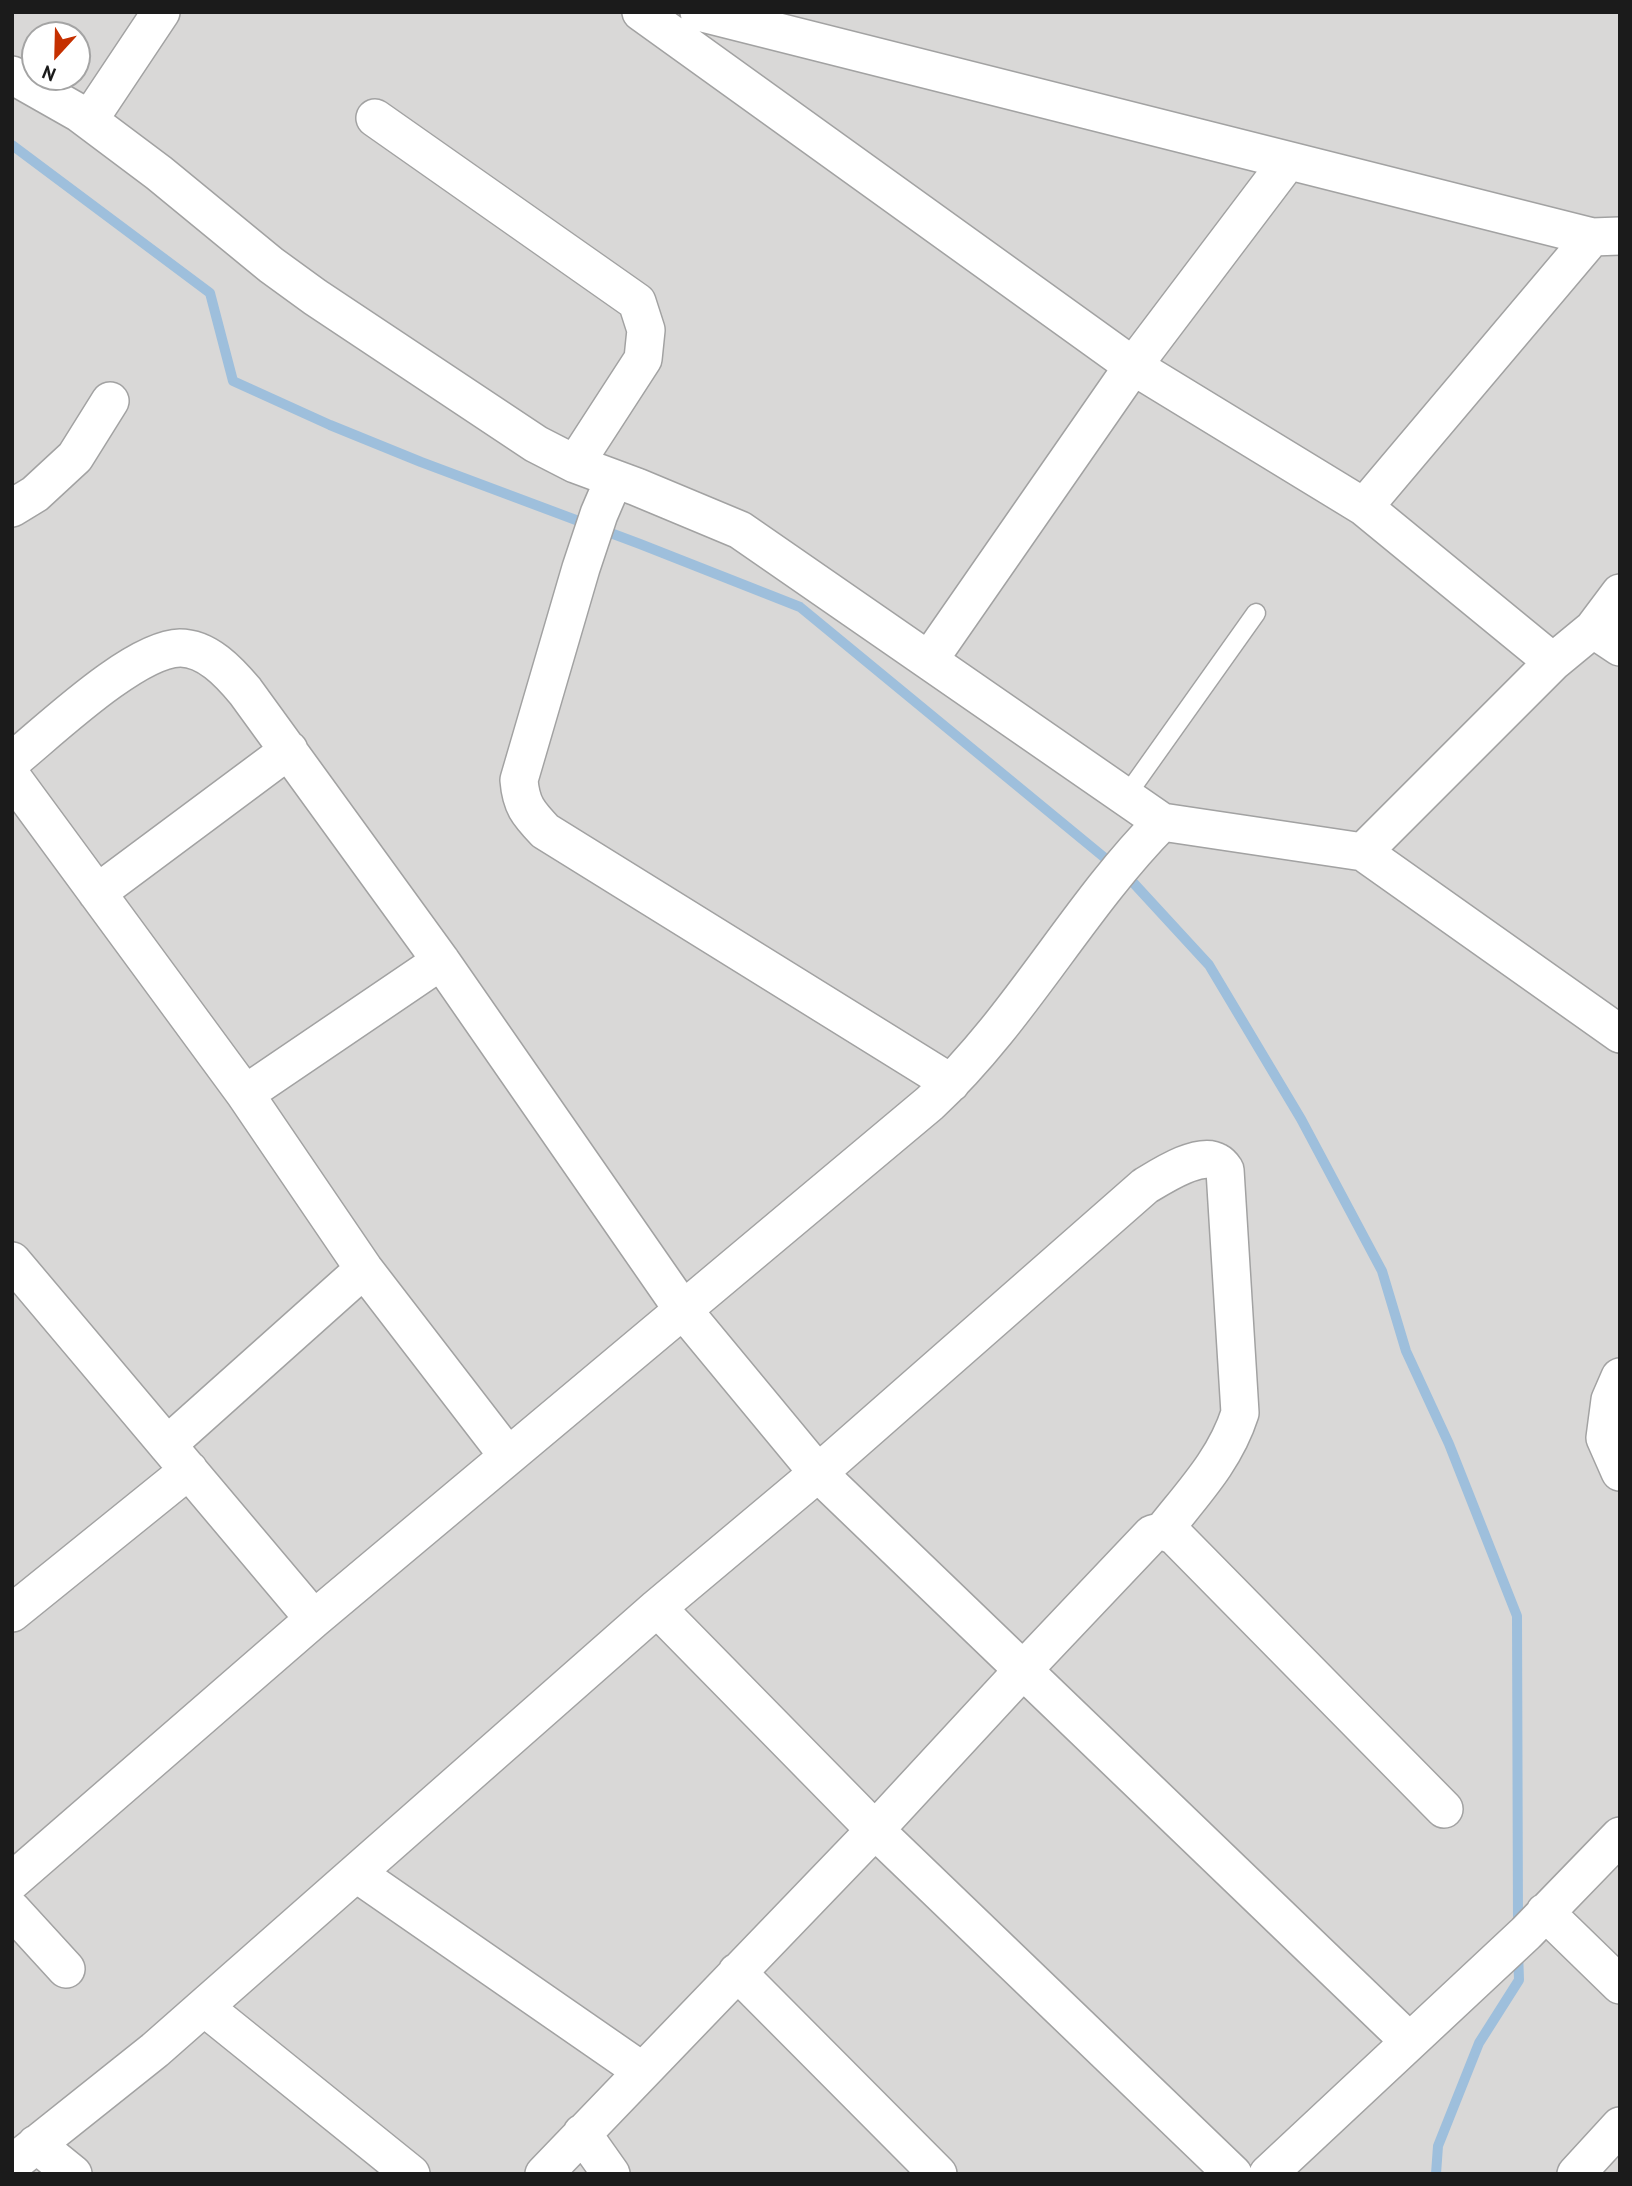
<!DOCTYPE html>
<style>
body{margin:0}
#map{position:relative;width:1632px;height:2186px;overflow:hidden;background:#edecdf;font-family:"PT Sans",sans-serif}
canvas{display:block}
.frame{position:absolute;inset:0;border:14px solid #1b1b1b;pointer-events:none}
.north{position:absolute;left:21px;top:21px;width:70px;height:70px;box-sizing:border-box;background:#fff;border:2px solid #a4a4a4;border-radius:50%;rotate:202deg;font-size:19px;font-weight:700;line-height:28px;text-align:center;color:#1b1b1b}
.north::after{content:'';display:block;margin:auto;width:24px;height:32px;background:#c53000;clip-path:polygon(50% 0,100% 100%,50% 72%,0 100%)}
</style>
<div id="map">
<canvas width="1632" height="2186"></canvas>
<div class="frame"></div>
<div class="north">N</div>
</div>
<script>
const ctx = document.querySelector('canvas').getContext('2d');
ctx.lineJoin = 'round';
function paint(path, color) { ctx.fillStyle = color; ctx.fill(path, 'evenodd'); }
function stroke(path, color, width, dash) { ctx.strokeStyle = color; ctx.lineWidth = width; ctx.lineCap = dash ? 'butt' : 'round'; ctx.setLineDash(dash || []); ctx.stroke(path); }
paint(new Path2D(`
 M 12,12 L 1620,12 L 1620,2174 L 12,2174 ZM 35,35 L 77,35 L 77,77 L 35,77 Z`), '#d9d8d7');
stroke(new Path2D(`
 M 12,145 L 210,293 L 233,381 L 330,425 L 421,462 L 640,544 L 800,607 L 1128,877 L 1209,965 L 1301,1119 L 1382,1271 L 1406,1351 L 1449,1444 L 1517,1616 L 1518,1928
 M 1436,2174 L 1438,2146 L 1479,2043 L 1519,1980 L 1518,1951`), '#9ebfdc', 10);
const service = new Path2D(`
 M 1126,796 L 1256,613`);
const minor = new Path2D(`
 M 641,12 L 1133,366 L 1364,507 L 1553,662
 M 699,12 L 1592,237 L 1620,236
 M 12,75 L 79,113 L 159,173 L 271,265 L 315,297 L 536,444 L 575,464 L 637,487 L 740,530 L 1162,822
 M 375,118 L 637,302 L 646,330 L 643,359 L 575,464
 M 89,120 L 161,12
 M 614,479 L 599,514 L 581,568 L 519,780 C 521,805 528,813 545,831 L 951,1083
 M 1364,507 L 1592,237
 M 12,508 L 35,494 L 75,457 L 110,401
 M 1620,593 L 1593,629 L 1620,647
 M 929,660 L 1133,366 L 1288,161
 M 12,761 C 49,731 134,649 180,648 C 207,648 229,672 245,691 L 441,961 L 683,1310 L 818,1473 L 1023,1670 L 875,1830 L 544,2174
 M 12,777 L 245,1094 L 364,1269 L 508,1456
 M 1363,852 L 1553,662 L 1593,629
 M 97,893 L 289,750
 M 245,1094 L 441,961
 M 12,1261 L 314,1619
 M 1620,1377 L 1610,1400 L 1605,1438 L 1620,1472
 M 167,1445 L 364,1269
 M 657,1608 L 875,1830 L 1233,2174
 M 12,1613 L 189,1470
 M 356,1873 L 642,2071
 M 12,1881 L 314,1619 L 930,1103 C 1020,1019 1077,908 1162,822 L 1363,852 L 1620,1034
 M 12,1910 L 66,1969
 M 1545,1912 L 1620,1985
 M 737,1972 L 938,2174
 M 204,2007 L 411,2174
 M 1409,2041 L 1023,1670 L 1152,1534 L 1163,1531 L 1175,1536 L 1444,1809
 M 582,2133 L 611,2174
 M 36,2144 L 73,2174
 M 12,2164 L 155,2050 L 657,1608 L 818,1473 L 1145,1186 C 1160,1177 1200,1151 1217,1162 C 1221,1164 1223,1167 1225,1170 L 1240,1413 C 1225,1460 1193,1493 1163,1531
 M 1268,2174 L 1526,1933 L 1620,1836
 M 1576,2174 L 1620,2126`);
stroke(service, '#a2a2a2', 21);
stroke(minor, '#a2a2a2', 40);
stroke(service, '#fff', 18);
stroke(minor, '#fff', 37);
</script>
